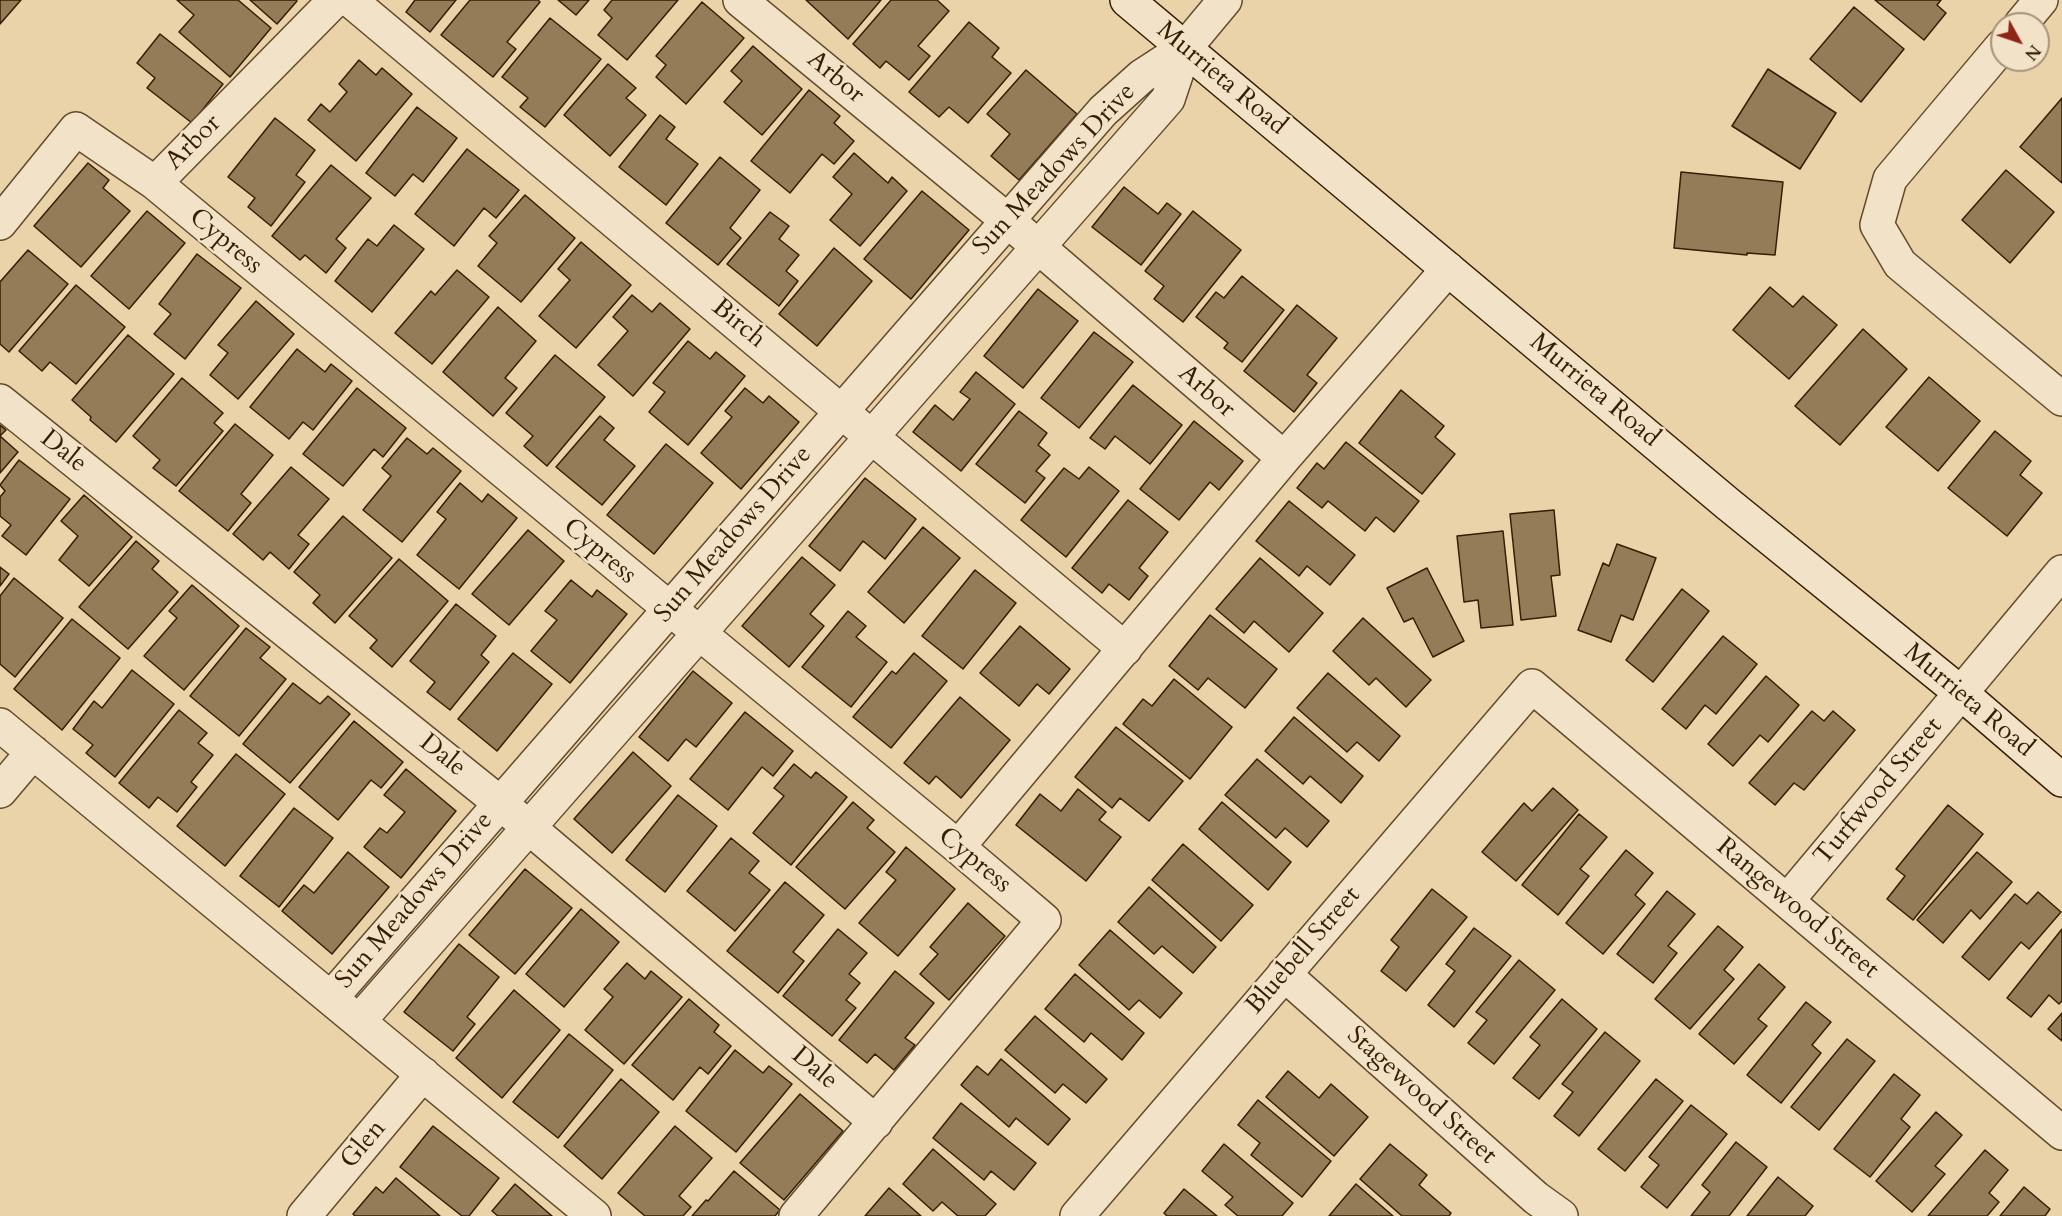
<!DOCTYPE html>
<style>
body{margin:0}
#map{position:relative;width:2062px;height:1216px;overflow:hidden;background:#ebd3a9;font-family:Cardo,serif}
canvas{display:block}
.north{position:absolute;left:1990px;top:12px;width:60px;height:60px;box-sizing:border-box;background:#f2e2c7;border:2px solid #a69478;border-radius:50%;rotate:130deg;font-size:16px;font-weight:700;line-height:24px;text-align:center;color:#351e02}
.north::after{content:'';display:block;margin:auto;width:21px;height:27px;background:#8f2418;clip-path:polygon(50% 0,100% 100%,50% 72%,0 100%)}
</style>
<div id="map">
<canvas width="2062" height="1216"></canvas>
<div class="north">N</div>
</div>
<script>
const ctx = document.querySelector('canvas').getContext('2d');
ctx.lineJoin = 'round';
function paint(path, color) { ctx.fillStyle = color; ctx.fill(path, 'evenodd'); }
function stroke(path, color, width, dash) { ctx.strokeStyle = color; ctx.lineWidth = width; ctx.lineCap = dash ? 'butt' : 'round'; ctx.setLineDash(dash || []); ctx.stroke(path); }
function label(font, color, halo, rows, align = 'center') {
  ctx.font = font + ' Cardo,serif'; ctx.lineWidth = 5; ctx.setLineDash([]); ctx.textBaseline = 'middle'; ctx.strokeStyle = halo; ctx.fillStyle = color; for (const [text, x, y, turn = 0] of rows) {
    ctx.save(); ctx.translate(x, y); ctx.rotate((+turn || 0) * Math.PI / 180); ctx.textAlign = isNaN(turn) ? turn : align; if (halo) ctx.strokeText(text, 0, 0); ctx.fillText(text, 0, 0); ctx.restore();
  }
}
const building = new Path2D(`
 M 0,0 L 21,0 L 0,24 Z
 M 177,0 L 238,0 L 271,28 L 230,77 L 179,32 L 194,15 Z
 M 250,0 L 296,0 L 297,1 L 277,24 Z
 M 415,0 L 456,0 L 430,32 L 406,12 Z
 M 470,0 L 538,0 L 540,2 L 507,42 L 516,49 L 493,77 L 441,35 Z
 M 558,0 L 589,0 L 576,15 Z
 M 612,0 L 678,0 L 627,60 L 598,35 L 612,18 L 604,10 Z
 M 806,0 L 881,0 L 848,39 Z
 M 891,0 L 937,0 L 949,11 L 918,46 L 930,56 L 909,80 L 886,61 L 880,68 L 853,44 Z
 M 1875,0 L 1941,0 L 1937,5 L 1946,13 L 1924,40 Z
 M 702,2 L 744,38 L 686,104 L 656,77 L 666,65 L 656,56 Z
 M 1854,7 L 1904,49 L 1861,102 L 1810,59 Z
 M 550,18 L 601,59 L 545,127 L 520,107 L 528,98 L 502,77 Z
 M 969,22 L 999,48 L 992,57 L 1011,73 L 968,123 L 949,107 L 939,117 L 909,92 Z
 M 160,34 L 223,84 L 192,123 L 147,88 L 155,78 L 137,63 Z
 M 753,46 L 802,89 L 762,135 L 724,102 L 742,81 L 731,71 Z
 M 359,60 L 376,75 L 382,68 L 412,94 L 356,161 L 308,120 L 321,104 L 330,112 L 347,92 L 339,84 Z
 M 608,64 L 636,88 L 626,98 L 646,115 L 610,156 L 564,115 Z
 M 1768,69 L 1836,113 L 1800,169 L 1732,126 Z
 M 1026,70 L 1077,114 L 1019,180 L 991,156 L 1010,134 L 987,114 Z
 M 809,90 L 840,116 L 834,123 L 854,141 L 834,164 L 822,154 L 790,193 L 751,161 Z
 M 2062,98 L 2062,183 L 2020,147 Z
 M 417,107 L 457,138 L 423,182 L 413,174 L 395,196 L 366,173 Z
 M 660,115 L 675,127 L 666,139 L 698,164 L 666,205 L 619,167 Z
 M 275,118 L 315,150 L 296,175 L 305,182 L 271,226 L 248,207 L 255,198 L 228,177 Z
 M 467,149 L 519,190 L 496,218 L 484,208 L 454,246 L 415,214 Z
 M 854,153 L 888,183 L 892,177 L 907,191 L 860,246 L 830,220 L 852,194 L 833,177 Z
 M 720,157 L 760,190 L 730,228 L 741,238 L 718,265 L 666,223 Z
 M 88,163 L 109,180 L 103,188 L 130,211 L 81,267 L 34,226 Z
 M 331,165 L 371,198 L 336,239 L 346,248 L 326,273 L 305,255 L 300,260 L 272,236 Z
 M 2006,170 L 2054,212 L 2010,263 L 1962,220 Z
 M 1681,172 L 1783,182 L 1775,255 L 1747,253 L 1747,255 L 1674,248 Z
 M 1124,187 L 1158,214 L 1167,203 L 1181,214 L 1141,265 L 1092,227 Z
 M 922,191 L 969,230 L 911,299 L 864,259 Z
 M 525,195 L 575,238 L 521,302 L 478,266 L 497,243 L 489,236 Z
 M 147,211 L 185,243 L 129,309 L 91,276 Z
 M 1193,211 L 1241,250 L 1183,322 L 1154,299 L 1164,286 L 1145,271 Z
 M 770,212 L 789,226 L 779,239 L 799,255 L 786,271 L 798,281 L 779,306 L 727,264 Z
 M 394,225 L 424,249 L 372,312 L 335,281 L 368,239 L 377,246 Z
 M 581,242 L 631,285 L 576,348 L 539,316 L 570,280 L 558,269 Z
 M 834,248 L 872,281 L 817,346 L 779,314 Z
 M 28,250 L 68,284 L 9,352 L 0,344 L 0,282 Z
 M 197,254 L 241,288 L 185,359 L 154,334 L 171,314 L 159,304 Z
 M 457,270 L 489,297 L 432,364 L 395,333 L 431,291 L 435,295 Z
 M 1242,276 L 1284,310 L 1242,362 L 1224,348 L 1228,343 L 1196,317 L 1216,292 L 1224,298 Z
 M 76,285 L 125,327 L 76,384 L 50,362 L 42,371 L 19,351 Z
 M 1770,287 L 1793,307 L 1803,296 L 1837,325 L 1789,379 L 1733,330 Z
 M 1038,289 L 1078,321 L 1023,388 L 984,356 Z
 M 632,295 L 652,312 L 660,303 L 690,329 L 633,396 L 598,365 L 628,331 L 613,317 Z
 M 256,301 L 294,334 L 238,399 L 210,375 L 228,353 L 218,345 Z
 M 1297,305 L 1337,338 L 1307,375 L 1317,383 L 1294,412 L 1244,371 Z
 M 498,307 L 536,341 L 505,378 L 517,388 L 493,416 L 443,372 Z
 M 1863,329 L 1907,369 L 1840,445 L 1795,406 Z
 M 1094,332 L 1133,362 L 1079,428 L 1041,398 Z
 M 128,335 L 174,374 L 116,442 L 90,420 L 91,417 L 72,400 Z
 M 688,341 L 710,359 L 716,352 L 745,376 L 688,445 L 649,412 L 665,392 L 653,383 Z
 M 297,349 L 325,372 L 331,364 L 352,381 L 313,430 L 303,422 L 289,439 L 250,407 Z
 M 555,355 L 605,397 L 547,466 L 524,446 L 533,436 L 506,413 Z
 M 976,372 L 1015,404 L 961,471 L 913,432 L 935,405 L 953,420 L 970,399 L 960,392 Z
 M 1929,377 L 1980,421 L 1938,471 L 1886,427 Z
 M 182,378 L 223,413 L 214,423 L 223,431 L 176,486 L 153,468 L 160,460 L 133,436 Z
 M 1133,385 L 1182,425 L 1150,464 L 1115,436 L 1105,449 L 1090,438 Z
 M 357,388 L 406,428 L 383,457 L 374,449 L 343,486 L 303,454 Z
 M 745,388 L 763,403 L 769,396 L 799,422 L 741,489 L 701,453 L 732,417 L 725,411 Z
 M 1401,390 L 1444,426 L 1435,437 L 1455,454 L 1422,494 L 1359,443 Z
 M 1019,411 L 1047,433 L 1038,445 L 1050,455 L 1036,471 L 1045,478 L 1025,503 L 976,464 Z
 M 600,416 L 614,428 L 604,440 L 635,466 L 602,505 L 556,467 Z
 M 1194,421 L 1243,461 L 1219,490 L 1210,482 L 1179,520 L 1140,489 Z
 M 235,424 L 273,455 L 241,494 L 251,503 L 228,531 L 179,491 Z
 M 0,425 L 6,430 L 0,436 L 18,452 L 0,473 Z
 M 1995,431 L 2031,461 L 2020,475 L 2042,493 L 2007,536 L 1948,488 Z
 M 407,438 L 427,454 L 433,448 L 461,471 L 402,542 L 363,510 L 391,476 L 382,468 Z
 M 1346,442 L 1419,501 L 1394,532 L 1376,517 L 1365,531 L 1328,501 L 1322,508 L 1297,488 L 1317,463 L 1324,469 Z
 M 666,444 L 713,483 L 654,554 L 607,515 Z
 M 19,460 L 70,499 L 26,555 L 2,536 L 11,525 L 0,516 L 0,497 L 5,491 L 0,485 Z
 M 291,467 L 329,499 L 298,535 L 309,544 L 289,569 L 270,552 L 263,560 L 233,534 Z
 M 1089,467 L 1119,491 L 1066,557 L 1021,520 L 1064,468 L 1079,479 Z
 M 865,478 L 916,519 L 885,559 L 863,541 L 840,571 L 809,546 Z
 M 460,483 L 482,502 L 488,494 L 517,518 L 459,589 L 417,555 L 446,519 L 437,512 Z
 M 84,495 L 132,537 L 89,586 L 59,560 L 78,536 L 61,521 Z
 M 1128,500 L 1168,532 L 1139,568 L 1148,576 L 1129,600 L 1109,584 L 1102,593 L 1072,568 Z
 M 1289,501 L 1355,555 L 1330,585 L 1307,566 L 1299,576 L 1256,541 Z
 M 1554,510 L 1560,575 L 1551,576 L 1556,616 L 1521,620 L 1510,514 Z
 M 343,516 L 392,558 L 335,623 L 313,603 L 320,595 L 294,572 Z
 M 923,527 L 960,558 L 904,623 L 868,592 Z
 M 528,530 L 564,561 L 509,625 L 472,594 Z
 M 1503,531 L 1513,625 L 1481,628 L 1478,600 L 1464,602 L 1457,536 Z
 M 136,541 L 159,561 L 152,569 L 178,592 L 128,649 L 79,607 Z
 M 1617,544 L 1656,558 L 1633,620 L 1621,615 L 1611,642 L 1578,630 L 1603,563 L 1609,566 Z
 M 802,557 L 835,585 L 810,614 L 824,626 L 789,667 L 742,626 Z
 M 1260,558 L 1323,613 L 1289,652 L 1254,621 L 1244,633 L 1216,609 Z
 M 399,559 L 448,601 L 392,667 L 370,648 L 377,640 L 349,616 Z
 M 0,567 L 9,574 L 0,586 Z
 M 1427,568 L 1464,641 L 1433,657 L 1413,618 L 1404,622 L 1387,588 Z
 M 975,570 L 1016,603 L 963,669 L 922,636 Z
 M 14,578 L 63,618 L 15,677 L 0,664 L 0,596 Z
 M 571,580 L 592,597 L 597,590 L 627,614 L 570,683 L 531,651 L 557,620 L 545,611 Z
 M 192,585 L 239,626 L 184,690 L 144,656 L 177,618 L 169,611 Z
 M 1682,589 L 1709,611 L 1653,682 L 1626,660 Z
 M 456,604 L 496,636 L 481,655 L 489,662 L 450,710 L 427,692 L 435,682 L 410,661 Z
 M 848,611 L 866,626 L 856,637 L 887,662 L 851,707 L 802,667 Z
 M 1210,615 L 1277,669 L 1245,708 L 1208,678 L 1198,690 L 1169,666 Z
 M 1363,618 L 1431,680 L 1406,707 L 1376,678 L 1369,685 L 1333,651 Z
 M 72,619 L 120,658 L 62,730 L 14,689 Z
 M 1020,626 L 1070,669 L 1049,694 L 1037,684 L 1019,706 L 980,673 Z
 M 246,628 L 270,647 L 260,658 L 286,679 L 239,736 L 190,696 Z
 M 1723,636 L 1757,664 L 1716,714 L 1705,705 L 1686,729 L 1662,709 Z
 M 513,653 L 552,684 L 497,751 L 458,719 Z
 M 914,653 L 947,681 L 891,748 L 853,717 L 892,671 L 896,674 Z
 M 132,670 L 174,704 L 115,777 L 86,753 L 93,745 L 73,729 L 94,701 L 102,708 Z
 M 693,671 L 732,703 L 696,747 L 686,739 L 668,761 L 639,737 Z
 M 1328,673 L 1400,736 L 1379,761 L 1357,742 L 1347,752 L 1297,708 Z
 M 1766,676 L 1799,705 L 1768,742 L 1760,735 L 1733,766 L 1708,744 Z
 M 1174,679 L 1232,727 L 1190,779 L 1123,724 L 1143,699 L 1152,706 Z
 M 293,683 L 320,704 L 328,696 L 350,714 L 290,783 L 243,744 Z
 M 960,697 L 1010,740 L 961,798 L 936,776 L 929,784 L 904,763 Z
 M 179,710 L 207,733 L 198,743 L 213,755 L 191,782 L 197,787 L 177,812 L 158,797 L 149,808 L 119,783 Z
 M 1812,711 L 1824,721 L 1833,711 L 1855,730 L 1804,790 L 1794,783 L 1775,805 L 1749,783 Z
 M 745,712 L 793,751 L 773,776 L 762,767 L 728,810 L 690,779 Z
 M 1294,717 L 1363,776 L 1341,803 L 1310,776 L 1303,784 L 1265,751 Z
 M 354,721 L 403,762 L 381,788 L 371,780 L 338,820 L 299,787 Z
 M 1116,727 L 1183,781 L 1149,821 L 1120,798 L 1112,808 L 1075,777 Z
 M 633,752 L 671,786 L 612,853 L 574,819 Z
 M 236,754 L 285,794 L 225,866 L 177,826 Z
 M 1257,759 L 1329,821 L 1307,847 L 1285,828 L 1276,838 L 1225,795 Z
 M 794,764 L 811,778 L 816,772 L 847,797 L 791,865 L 753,833 L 784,796 L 774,788 Z
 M 406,769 L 456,811 L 401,878 L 364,847 L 380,828 L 387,833 L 405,812 L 384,795 Z
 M 1553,788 L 1578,810 L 1516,881 L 1482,852 L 1524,803 L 1532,811 Z
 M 1078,789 L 1106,812 L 1099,820 L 1121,837 L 1086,881 L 1016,825 L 1040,794 L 1061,811 Z
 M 678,795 L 717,826 L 665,892 L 626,860 Z
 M 853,802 L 874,820 L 867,828 L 895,852 L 845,909 L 796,867 Z
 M 1222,802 L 1291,862 L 1268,890 L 1199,829 Z
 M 1948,805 L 1983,834 L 1913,920 L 1887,899 L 1905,876 L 1896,869 Z
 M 294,808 L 333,838 L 279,907 L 240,876 Z
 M 1579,814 L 1607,837 L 1580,869 L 1589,876 L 1558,915 L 1522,885 Z
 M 731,838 L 759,861 L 749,873 L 770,890 L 735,931 L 687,891 Z
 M 1183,844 L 1253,905 L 1221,941 L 1152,880 Z
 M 906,847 L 955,889 L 898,956 L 859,923 L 896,880 L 886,872 Z
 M 1626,850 L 1653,873 L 1635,895 L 1645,904 L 1603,954 L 1566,923 Z
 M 348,852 L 389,887 L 332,954 L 282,911 L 304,885 L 314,893 Z
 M 1977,852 L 2012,882 L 1980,919 L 1971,910 L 1943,943 L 1917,920 Z
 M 525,869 L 572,908 L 515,974 L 469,935 Z
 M 785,882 L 824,915 L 793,952 L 804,961 L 778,993 L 727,951 Z
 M 1149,887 L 1216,947 L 1193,973 L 1162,946 L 1154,954 L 1118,922 Z
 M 1432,889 L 1467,917 L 1406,991 L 1381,971 L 1399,947 L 1391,940 Z
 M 1667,891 L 1695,914 L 1668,946 L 1677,953 L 1653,983 L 1617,954 Z
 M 2038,892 L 2061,912 L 2029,949 L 2021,942 L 1989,980 L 1962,957 L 2015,894 L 2027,904 Z
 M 968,903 L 1005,936 L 949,1000 L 920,974 L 938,954 L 930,947 Z
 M 581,909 L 619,942 L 564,1007 L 526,974 Z
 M 1718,926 L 1743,947 L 1724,970 L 1734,979 L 1690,1029 L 1655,999 Z
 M 1474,928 L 1511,956 L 1454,1027 L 1428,1005 L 1455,971 L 1446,964 Z
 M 838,929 L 867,953 L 849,974 L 860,983 L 846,1000 L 856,1008 L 832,1036 L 783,996 Z
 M 2062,929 L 2062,1001 L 2059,1004 L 2049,995 L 2031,1017 L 2007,998 Z
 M 1110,930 L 1182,993 L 1160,1018 L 1139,1000 L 1129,1010 L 1079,965 Z
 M 459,944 L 499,977 L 467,1017 L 475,1024 L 453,1051 L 404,1012 Z
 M 1519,960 L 1555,990 L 1494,1064 L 1468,1043 L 1487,1020 L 1476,1012 Z
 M 627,963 L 645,979 L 651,971 L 682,997 L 624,1064 L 585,1030 L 613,997 L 604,989 Z
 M 1759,964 L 1785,987 L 1758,1019 L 1767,1026 L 1734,1064 L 1699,1034 Z
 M 895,971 L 934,1003 L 905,1038 L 915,1045 L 894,1070 L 875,1054 L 867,1063 L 839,1040 Z
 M 1075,974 L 1144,1033 L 1122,1060 L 1091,1033 L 1084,1042 L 1045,1009 Z
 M 514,990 L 560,1030 L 502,1098 L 456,1058 Z
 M 689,999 L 719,1025 L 714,1032 L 731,1046 L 708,1074 L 700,1067 L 673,1100 L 632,1065 Z
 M 1562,999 L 1597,1029 L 1539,1099 L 1513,1078 L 1540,1045 L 1530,1037 Z
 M 1806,1002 L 1831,1022 L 1812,1045 L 1821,1053 L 1781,1103 L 1747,1075 Z
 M 2062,1013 L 2062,1041 L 2048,1029 Z
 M 1035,1016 L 1107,1079 L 1086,1103 L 1063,1084 L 1055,1093 L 1005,1050 Z
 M 1605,1032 L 1640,1061 L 1579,1136 L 1554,1116 L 1573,1092 L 1562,1084 Z
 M 569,1034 L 613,1070 L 558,1138 L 513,1102 Z
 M 1847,1039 L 1875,1061 L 1819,1130 L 1791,1107 Z
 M 735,1050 L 763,1073 L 769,1066 L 792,1084 L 736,1152 L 686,1111 Z
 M 1001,1059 L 1070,1119 L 1048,1145 L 1016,1118 L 1009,1127 L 961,1085 L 977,1066 L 988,1075 Z
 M 1288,1071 L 1319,1098 L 1331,1084 L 1368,1117 L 1334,1156 L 1266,1097 Z
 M 1894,1074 L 1920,1095 L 1901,1119 L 1910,1127 L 1870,1177 L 1834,1149 Z
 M 621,1079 L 659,1112 L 602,1179 L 564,1146 Z
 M 1656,1079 L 1683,1101 L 1625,1171 L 1598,1149 Z
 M 800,1094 L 843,1131 L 784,1200 L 740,1163 Z
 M 1258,1100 L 1331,1161 L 1302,1197 L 1251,1155 L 1260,1143 L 1238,1125 Z
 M 961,1103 L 1036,1163 L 1014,1190 L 991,1171 L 984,1180 L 933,1138 Z
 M 1691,1105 L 1727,1134 L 1667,1208 L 1641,1187 L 1659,1165 L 1649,1157 Z
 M 1936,1112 L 1962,1135 L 1935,1166 L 1945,1174 L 1912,1212 L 1876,1181 Z
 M 433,1126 L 499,1178 L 469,1216 L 462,1216 L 400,1167 Z
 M 675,1126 L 712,1158 L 679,1196 L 691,1207 L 683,1216 L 645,1216 L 618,1193 Z
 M 1736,1142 L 1767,1167 L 1729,1216 L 1691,1216 L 1710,1192 L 1702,1185 Z
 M 1224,1144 L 1293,1203 L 1282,1216 L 1238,1216 L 1225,1205 L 1233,1197 L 1202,1171 Z
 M 1390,1144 L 1427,1175 L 1419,1185 L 1451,1213 L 1449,1216 L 1402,1216 L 1360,1179 Z
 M 933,1149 L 996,1204 L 985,1216 L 958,1216 L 942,1202 L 933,1211 L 903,1184 Z
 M 1985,1150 L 2008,1170 L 1989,1193 L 1999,1202 L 1987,1216 L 1928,1216 Z
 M 734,1171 L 780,1210 L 775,1216 L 692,1216 L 706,1200 L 708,1201 Z
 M 1778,1177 L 1813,1206 L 1805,1216 L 1747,1216 Z
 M 396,1178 L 440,1216 L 355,1216 L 353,1214 L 376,1187 L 383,1193 Z
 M 515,1184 L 552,1216 L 498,1216 L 492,1211 Z
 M 1356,1184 L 1393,1216 L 1329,1216 Z
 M 2024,1187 L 2050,1209 L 2045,1216 L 2000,1216 Z
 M 889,1188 L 921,1216 L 865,1216 Z
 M 1184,1189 L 1217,1216 L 1167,1216 L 1164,1213 Z`);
paint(building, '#947c59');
stroke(building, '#351e02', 1.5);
const minor = new Path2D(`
 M 350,0 L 1125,649
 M 740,0 L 1007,220 L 1284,458
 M 2021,24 L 2041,0
 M 2002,46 L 1890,179 L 1877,225 L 1900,264 L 2062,399
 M 155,183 L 958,847 L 1044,920 L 796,1216
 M 0,223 L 76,129 L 155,183 L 335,0
 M 0,401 L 500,803 L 876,1122
 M 0,725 L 594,1216
 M 0,791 L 33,752
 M 958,847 L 1284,458 L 1448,269
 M 1787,901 L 2062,572
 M 1284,974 L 1536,1198 L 1561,1216
 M 331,998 L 1103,111 L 1142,76 L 1185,48
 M 359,1021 L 1168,99 L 1185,48
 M 304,1216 L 423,1074
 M 1077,1216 L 1532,686 L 2062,1133`);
const tertiary = new Path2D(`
 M 1185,48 L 1225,0`);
const secondary = new Path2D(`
 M 1127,0 L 1728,504 L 1961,693 L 2062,780`);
stroke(minor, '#624b2c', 36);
stroke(tertiary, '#624b2c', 36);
stroke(secondary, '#351e02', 36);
stroke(minor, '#f2e2c7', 33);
stroke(tertiary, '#f2e2c7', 33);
stroke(secondary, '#f2e2c7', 33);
label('26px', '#351e02', '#f2e2c7', [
 ["Arbor",835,78,40],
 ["Murrieta Road",1221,79,40],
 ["Arbor",194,143,-45],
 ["Sun Meadows Drive",1055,170,-47],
 ["Cypress",225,242,40],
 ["Birch",738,324,40],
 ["Murrieta Road",1594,391,40],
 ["Arbor",1206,392,41],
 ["Dale",63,452,39],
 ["Sun Meadows Drive",734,535,-49],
 ["Cypress",599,552,40],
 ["Murrieta Road",1968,701,40],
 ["Dale",442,756,39],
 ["Turfwood Street",1879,792,-50],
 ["Cypress",974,861,40],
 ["Sun Meadows Drive",415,901,-49],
 ["Rangewood Street",1797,909,40],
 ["Bluebell Street",1304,951,-49],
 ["Dale",814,1069,40],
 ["Stagewood Street",1421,1096,42],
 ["Glen",364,1145,-50]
]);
</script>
